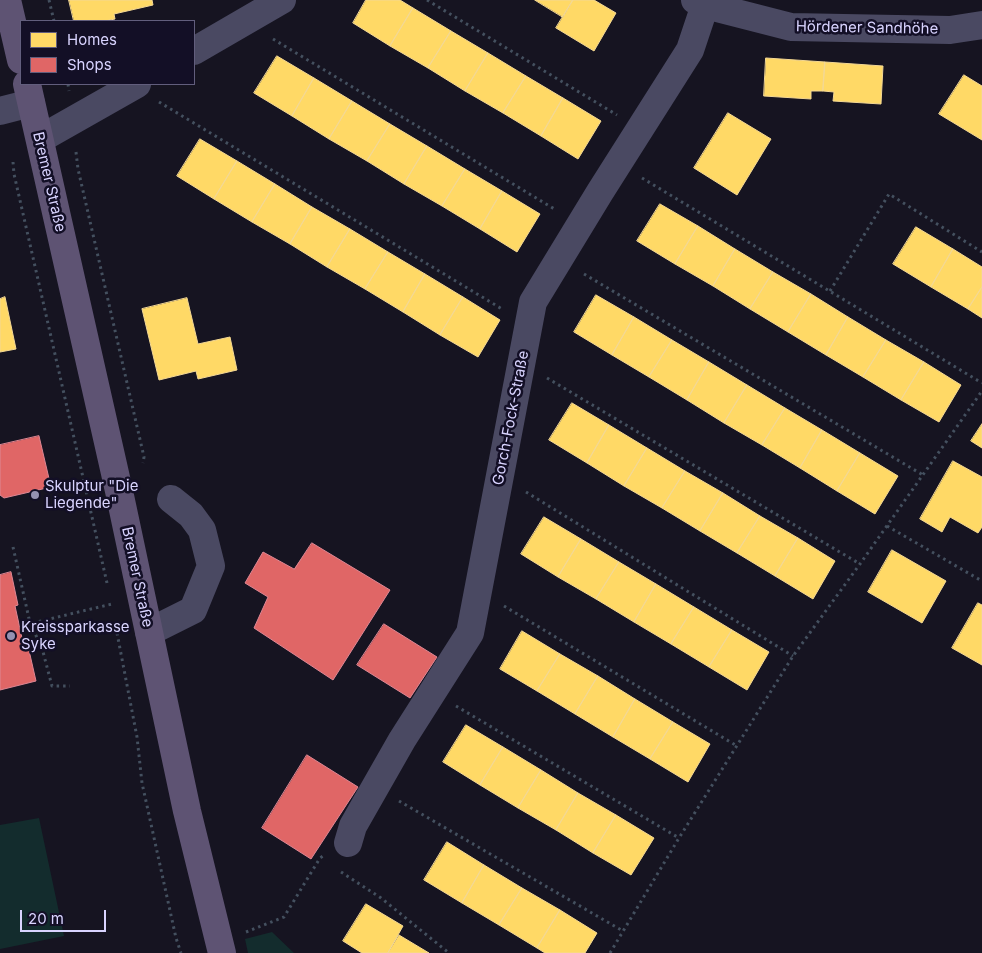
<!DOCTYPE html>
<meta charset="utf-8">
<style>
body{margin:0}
#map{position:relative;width:982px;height:953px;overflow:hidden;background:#161421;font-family:Inter,sans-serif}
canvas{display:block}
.legend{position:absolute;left:20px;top:20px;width:175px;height:65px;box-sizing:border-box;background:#130f26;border:1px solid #625e7d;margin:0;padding:6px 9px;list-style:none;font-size:15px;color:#d9d4ff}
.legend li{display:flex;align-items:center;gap:10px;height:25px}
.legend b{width:25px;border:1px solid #625e7d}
.scale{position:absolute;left:20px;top:910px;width:86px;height:22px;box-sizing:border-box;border:2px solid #d9d4ff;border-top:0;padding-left:6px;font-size:15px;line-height:18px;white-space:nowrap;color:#d9d4ff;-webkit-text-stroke:4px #130f26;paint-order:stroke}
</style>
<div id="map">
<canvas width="982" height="953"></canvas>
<ul class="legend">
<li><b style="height:14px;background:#ffd966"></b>Homes</li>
<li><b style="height:14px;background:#e06666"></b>Shops</li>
</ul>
<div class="scale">20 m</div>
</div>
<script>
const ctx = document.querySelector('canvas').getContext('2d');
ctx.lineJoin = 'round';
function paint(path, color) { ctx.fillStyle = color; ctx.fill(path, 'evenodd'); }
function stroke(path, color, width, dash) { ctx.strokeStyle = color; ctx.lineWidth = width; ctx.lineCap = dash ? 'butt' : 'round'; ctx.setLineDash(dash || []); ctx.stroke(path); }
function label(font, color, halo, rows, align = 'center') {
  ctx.font = font + ' Inter,sans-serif'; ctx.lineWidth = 5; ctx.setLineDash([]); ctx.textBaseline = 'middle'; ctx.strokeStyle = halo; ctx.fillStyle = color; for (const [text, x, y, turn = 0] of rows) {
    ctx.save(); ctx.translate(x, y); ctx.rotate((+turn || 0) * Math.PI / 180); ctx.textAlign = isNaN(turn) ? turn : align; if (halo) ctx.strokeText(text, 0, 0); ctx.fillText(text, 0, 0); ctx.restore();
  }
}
paint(new Path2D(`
 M 39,818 L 64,936 L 0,949 L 0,825 Z
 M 272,932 L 294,953 L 248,953 L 245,939 Z`), '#132c2d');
const homes = new Path2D(`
 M 69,0 L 152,0 L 153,5 L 114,14 L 115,19 L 105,21 L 74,21 Z
 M 366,0 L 400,0 L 413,8 L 390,46 L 353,23 Z
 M 535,0 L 573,0 L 563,17 Z
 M 573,0 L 594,0 L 616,13 L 594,51 L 556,28 Z
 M 413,8 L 451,31 L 428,68 L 390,46 Z
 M 451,31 L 488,53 L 465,91 L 428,68 Z
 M 488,53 L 526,76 L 503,113 L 465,91 Z
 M 277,56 L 314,78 L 292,116 L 254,93 Z
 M 766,58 L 825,62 L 823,91 L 811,91 L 811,99 L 764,96 Z
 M 825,62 L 883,66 L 881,104 L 833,101 L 834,92 L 823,91 Z
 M 964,75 L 982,86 L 982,140 L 939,114 Z
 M 526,76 L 563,98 L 541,136 L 503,113 Z
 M 314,78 L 352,101 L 329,139 L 292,116 Z
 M 563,98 L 601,121 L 578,159 L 541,136 Z
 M 352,101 L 390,124 L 367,161 L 329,139 Z
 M 728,113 L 771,139 L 737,195 L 694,168 Z
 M 390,124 L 427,146 L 404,184 L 367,161 Z
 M 200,139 L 237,161 L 214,199 L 177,176 Z
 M 427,146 L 465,169 L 442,206 L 404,184 Z
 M 237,161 L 275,184 L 252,222 L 214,199 Z
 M 465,169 L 502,191 L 480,229 L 442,206 Z
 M 275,184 L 312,207 L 290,244 L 252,222 Z
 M 502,191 L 540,214 L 517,252 L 480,229 Z
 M 660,204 L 698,226 L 675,264 L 637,241 Z
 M 312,207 L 350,229 L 327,267 L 290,244 Z
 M 698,226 L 735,249 L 713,286 L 675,264 Z
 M 916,227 L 953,249 L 931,287 L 893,264 Z
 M 350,229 L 388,252 L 365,289 L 327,267 Z
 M 735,249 L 773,272 L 750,309 L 713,286 Z
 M 953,249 L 982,267 L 982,287 L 968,309 L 931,287 Z
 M 388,252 L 425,274 L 403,312 L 365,289 Z
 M 773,272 L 811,294 L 788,332 L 750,309 Z
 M 425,274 L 463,297 L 440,335 L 403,312 Z
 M 982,287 L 982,318 L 968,309 Z
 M 811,294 L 848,317 L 826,355 L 788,332 Z
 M 596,295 L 634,317 L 612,355 L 574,332 Z
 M 5,297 L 16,349 L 0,352 L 0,299 Z
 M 463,297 L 500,320 L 478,357 L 440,335 Z
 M 187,298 L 198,344 L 230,337 L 237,370 L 198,379 L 196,371 L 159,380 L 142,309 Z
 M 634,317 L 672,340 L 649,377 L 612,355 Z
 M 848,317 L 886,340 L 863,377 L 826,355 Z
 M 672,340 L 709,362 L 687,400 L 649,377 Z
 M 886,340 L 924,362 L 901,400 L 863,377 Z
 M 709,362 L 747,385 L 724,423 L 687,400 Z
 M 924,362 L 961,385 L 939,422 L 901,400 Z
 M 747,385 L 785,408 L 762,445 L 724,423 Z
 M 572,403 L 609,425 L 587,463 L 549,440 Z
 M 785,408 L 822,430 L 800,468 L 762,445 Z
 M 982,424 L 982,448 L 971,441 Z
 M 609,425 L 647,448 L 624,486 L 587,463 Z
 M 822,430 L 860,453 L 837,491 L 800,468 Z
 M 647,448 L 685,471 L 662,508 L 624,486 Z
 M 860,453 L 898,476 L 875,514 L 837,491 Z
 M 953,461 L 982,477 L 982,527 L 978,533 L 950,517 L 942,532 L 920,519 Z
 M 685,471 L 723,493 L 700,531 L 662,508 Z
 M 723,493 L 760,516 L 737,553 L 700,531 Z
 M 760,516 L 798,538 L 775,576 L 737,553 Z
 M 544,517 L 581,539 L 558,577 L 521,554 Z
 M 798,538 L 835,561 L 813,599 L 775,576 Z
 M 581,539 L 619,562 L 596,599 L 558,577 Z
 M 892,550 L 946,581 L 922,623 L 868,592 Z
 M 619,562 L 656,584 L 634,622 L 596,599 Z
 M 656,584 L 694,607 L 671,644 L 634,622 Z
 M 978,603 L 982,605 L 982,665 L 952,648 Z
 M 694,607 L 732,630 L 709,667 L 671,644 Z
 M 732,630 L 769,652 L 747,690 L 709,667 Z
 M 522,631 L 560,654 L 537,691 L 500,669 Z
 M 560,654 L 598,676 L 575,714 L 537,691 Z
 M 598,676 L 635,699 L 613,737 L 575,714 Z
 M 635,699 L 673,722 L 650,759 L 613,737 Z
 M 673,722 L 710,744 L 688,782 L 650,759 Z
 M 466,725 L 503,747 L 480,785 L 443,762 Z
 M 503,747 L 541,770 L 518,808 L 480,785 Z
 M 541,770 L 578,793 L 556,830 L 518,808 Z
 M 578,793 L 616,815 L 593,853 L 556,830 Z
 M 616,815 L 654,838 L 631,875 L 593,853 Z
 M 447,842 L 484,865 L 462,903 L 424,880 Z
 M 484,865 L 522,888 L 499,925 L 462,903 Z
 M 522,888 L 560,910 L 537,948 L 499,925 Z
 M 366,904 L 403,926 L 388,953 L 362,953 L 343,941 Z
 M 560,910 L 597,933 L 585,953 L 545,953 L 537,948 Z
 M 399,935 L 429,953 L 388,953 Z`);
paint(homes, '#ffd966');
stroke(homes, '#f4d894', 1);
const shops = new Path2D(`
 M 39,436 L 51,487 L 4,498 L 0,495 L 0,445 Z
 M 312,543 L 390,590 L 333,680 L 254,628 L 268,597 L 245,583 L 263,552 L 294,569 Z
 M 11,572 L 18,605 L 15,606 L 24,647 L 28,646 L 36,681 L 0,690 L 0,575 Z
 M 384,624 L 437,657 L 410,698 L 357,665 Z
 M 307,755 L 358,787 L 311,859 L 262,828 Z`);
paint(shops, '#e06666');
stroke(shops, '#de8794', 1);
stroke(new Path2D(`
 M 49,0 L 54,21
 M 427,0 L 617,115
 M 273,39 L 556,210
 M 68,84 L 69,91
 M 159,102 L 502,309
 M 76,152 L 78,169 L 144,457 L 143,463
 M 13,162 L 14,174 L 107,583
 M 642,178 L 982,383
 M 584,274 L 923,475
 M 830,291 L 889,194 L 982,252
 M 547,378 L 860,564
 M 526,492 L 793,656
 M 887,526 L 982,581
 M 13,547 L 30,623 L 42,648 L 52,686 L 70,686
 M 504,606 L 737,746
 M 20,626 L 112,604
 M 117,633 L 137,737 L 142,783 L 176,938 L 181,953
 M 456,706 L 679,838
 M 399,801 L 623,931
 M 341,872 L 381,898 L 449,953
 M 246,932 L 284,917 L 320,858 L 323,856
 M 610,953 L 679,838 L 793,656 L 860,564 L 982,391`), '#44505f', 3, [2.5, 4]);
stroke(new Path2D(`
 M 695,0 L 705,5 L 791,27 L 950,30 L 982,25
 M 194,51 L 282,0
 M 0,111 L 31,103
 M 40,139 L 137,84
 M 149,632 L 193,610 L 211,566 L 202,530 L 191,515 L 171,499
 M 348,843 L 353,826 L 402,740 L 470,633 L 533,302 L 600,192 L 690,50 L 705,5`), '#4a4962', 28);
stroke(new Path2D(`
 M 7,0 L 21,60
 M 27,84 L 119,491 L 187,811 L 222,953`), '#5e5373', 28);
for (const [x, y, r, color] of [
 [35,495,5,"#9591b1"],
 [11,636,5,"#9591b1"]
]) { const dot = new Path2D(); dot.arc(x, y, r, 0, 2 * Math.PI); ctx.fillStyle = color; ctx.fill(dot); stroke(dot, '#130f26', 2); }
label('15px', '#d9d4ff', '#130f26', [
 ["Hördener Sandhöhe",867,28,1],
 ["Bremer Straße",49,182,77],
 ["Gorch-Fock-Straße",511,418,-79],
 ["Bremer Straße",137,577,78]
]);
label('15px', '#d9d4ff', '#130f26', [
 ["Skulptur \"Die",45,486],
 ["Liegende\"",45,503],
 ["Kreissparkasse",21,627],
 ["Syke",21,644]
], 'left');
</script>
